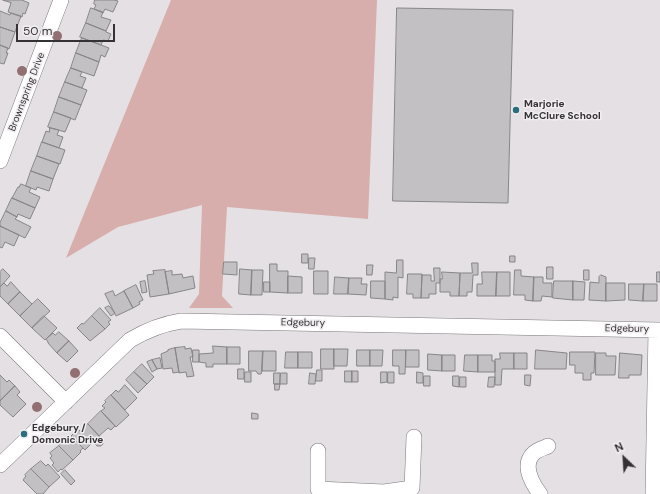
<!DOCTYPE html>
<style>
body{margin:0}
#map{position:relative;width:660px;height:494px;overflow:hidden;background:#e4e0e3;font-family:"DM Sans",sans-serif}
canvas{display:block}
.north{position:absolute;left:604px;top:438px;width:40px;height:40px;-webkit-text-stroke:3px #f1edf0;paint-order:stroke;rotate:335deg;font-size:11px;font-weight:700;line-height:16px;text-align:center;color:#343233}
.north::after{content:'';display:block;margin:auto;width:14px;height:18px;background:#343233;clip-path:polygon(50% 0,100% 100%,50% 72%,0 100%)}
.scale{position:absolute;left:16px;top:24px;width:99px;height:18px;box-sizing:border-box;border:2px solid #343233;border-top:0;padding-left:5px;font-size:12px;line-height:14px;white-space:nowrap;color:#343233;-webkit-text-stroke:3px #f1edf0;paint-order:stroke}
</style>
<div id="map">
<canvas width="660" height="494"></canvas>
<div class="north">N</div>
<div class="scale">50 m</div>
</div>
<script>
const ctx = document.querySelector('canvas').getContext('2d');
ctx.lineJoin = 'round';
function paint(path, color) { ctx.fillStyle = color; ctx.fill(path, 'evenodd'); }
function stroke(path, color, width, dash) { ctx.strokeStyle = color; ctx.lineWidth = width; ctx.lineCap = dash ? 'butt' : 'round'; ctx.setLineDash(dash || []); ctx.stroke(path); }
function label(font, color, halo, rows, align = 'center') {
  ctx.font = font + ' "DM Sans",sans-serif'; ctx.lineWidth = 3; ctx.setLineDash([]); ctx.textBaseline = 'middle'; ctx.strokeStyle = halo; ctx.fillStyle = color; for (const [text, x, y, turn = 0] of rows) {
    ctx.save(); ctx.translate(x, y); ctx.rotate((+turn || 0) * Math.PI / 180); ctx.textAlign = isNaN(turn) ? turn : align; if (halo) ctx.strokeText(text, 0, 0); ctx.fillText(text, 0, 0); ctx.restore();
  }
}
paint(new Path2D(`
 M 171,0 L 377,0 L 368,219 L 227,207 L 222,296 L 233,308 L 189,308 L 199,294 L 202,205 L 118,227 L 66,258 Z`), '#d7aeab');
const building = new Path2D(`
 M 3,0 L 22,0 L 29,3 L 25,14 L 23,13 L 22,17 L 8,12 L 11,3 Z
 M 95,0 L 114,0 L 118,1 L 113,12 L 105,9 L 103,13 L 94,9 L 96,5 L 94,4 Z
 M 91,8 L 103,12 L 101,17 L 111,20 L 106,31 L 86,23 Z
 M 397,8 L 513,10 L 508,203 L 393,201 Z
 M 0,11 L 10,15 L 11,13 L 21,16 L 15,32 L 0,27 Z
 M 86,23 L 106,31 L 106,32 L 111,34 L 108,41 L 103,40 L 101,45 L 80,37 Z
 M 0,27 L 15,32 L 9,49 L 0,45 Z
 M 82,38 L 109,48 L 105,57 L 101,55 L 99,62 L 76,53 Z
 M 0,45 L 8,48 L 6,53 L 8,53 L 4,64 L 0,63 Z
 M 76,53 L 99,62 L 94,76 L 71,68 Z
 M 71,68 L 82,72 L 80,76 L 86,78 L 82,88 L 65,82 Z
 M 65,82 L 87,90 L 81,105 L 59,97 Z
 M 59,97 L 81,105 L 75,120 L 54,112 Z
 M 54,112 L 71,118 L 65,132 L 48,127 Z
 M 50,128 L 59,130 L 57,135 L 63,137 L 59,148 L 42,142 L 46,131 L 49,132 Z
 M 42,142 L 65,150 L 60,164 L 37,156 Z
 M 37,156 L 59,164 L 53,179 L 31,171 Z
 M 31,171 L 53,179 L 49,191 L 37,187 L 36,190 L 26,186 Z
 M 21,184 L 31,188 L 29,192 L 40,197 L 35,208 L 12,198 L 18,187 L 19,187 Z
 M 12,198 L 35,208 L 30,219 L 18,214 L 17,217 L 6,211 Z
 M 6,211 L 17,217 L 15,219 L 31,227 L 25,238 L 0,226 L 0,223 Z
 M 0,226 L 19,235 L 14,246 L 5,242 L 2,248 L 0,247 Z
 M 302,254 L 308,254 L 308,263 L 302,263 Z
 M 510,256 L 515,256 L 515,262 L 510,262 Z
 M 309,258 L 315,258 L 314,269 L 309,269 Z
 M 397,260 L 403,260 L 403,278 L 398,277 L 398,298 L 393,297 L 393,300 L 385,299 L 385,272 L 396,273 Z
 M 224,262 L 237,262 L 237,275 L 223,274 Z
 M 472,263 L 478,263 L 478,275 L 473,275 L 472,292 L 467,292 L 467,296 L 459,296 L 460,273 L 472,273 Z
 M 270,264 L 277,264 L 277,271 L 288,271 L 288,293 L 270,292 Z
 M 367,265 L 373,265 L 372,275 L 367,275 Z
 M 547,267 L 553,267 L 553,279 L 547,279 Z
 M 434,268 L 440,268 L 440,283 L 436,283 L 436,294 L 429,294 L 429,298 L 421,298 L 422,275 L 431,275 L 431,281 L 434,281 Z
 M 3,269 L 10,276 L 0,287 L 0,272 Z
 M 240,269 L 252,270 L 251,295 L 239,294 Z
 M 165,270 L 169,294 L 150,297 L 147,275 L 154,274 L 153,271 Z
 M 252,270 L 263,270 L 262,295 L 251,295 Z
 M 515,270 L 521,270 L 521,276 L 534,277 L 533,301 L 525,300 L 525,295 L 514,295 Z
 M 584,270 L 589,270 L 589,280 L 584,280 Z
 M 172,271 L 172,275 L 182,274 L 183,278 L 193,276 L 195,288 L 169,294 L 165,272 Z
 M 314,271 L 328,271 L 328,294 L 314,294 Z
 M 442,272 L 460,273 L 459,296 L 450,296 L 450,292 L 440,292 L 440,279 L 442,279 Z
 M 482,272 L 497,272 L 496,296 L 477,296 L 477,284 L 482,284 Z
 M 497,272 L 510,272 L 510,296 L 496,296 Z
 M 657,272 L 660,272 L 660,282 L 657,282 Z
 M 408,274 L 422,274 L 421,298 L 413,298 L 413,294 L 407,294 Z
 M 601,275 L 606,277 L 606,301 L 589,300 L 590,282 L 599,283 L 599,277 Z
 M 288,276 L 302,277 L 302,293 L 288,293 Z
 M 335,277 L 349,278 L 348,294 L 334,294 Z
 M 534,277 L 543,277 L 543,283 L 552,283 L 552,297 L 542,296 L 541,301 L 533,301 Z
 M 349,278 L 362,278 L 361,284 L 367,284 L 366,295 L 348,294 Z
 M 145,281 L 147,292 L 142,293 L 140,282 Z
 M 371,281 L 385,281 L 385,299 L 371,298 Z
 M 554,281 L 573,281 L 573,300 L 553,298 Z
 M 573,281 L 585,282 L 584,300 L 573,300 Z
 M 11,282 L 20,292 L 8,304 L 0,296 L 0,287 L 4,283 L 7,286 Z
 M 264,282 L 270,282 L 270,292 L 264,292 Z
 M 606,283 L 625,283 L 625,300 L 606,301 Z
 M 629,284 L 644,284 L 643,301 L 629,300 Z
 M 644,284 L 657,284 L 657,301 L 643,301 Z
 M 136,285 L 143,300 L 139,302 L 140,304 L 133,308 L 124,291 Z
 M 113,291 L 115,296 L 124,291 L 133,308 L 116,316 L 105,294 Z
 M 20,292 L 32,304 L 20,316 L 8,304 Z
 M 38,299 L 50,311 L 32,328 L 20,316 Z
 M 109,306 L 115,313 L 111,316 L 105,308 Z
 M 100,308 L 111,320 L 108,322 L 110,324 L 105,329 L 92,316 Z
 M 44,316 L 57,328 L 45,340 L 32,328 Z
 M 92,316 L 105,329 L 90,341 L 77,328 L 82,323 L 83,324 Z
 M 59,332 L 69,341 L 57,353 L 48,343 L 48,342 L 46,339 L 53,333 L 55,335 Z
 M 69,341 L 78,351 L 67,362 L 57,353 Z
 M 213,346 L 227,347 L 227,364 L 213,364 L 213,367 L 206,367 L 206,363 L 199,362 L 199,354 L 213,353 Z
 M 185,347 L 185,349 L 191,348 L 193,357 L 190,357 L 194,376 L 187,377 L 186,372 L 179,373 L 175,348 Z
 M 227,347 L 240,347 L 240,364 L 227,364 Z
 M 175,348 L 179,372 L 173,373 L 172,368 L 163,369 L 161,354 L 168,351 L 168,350 Z
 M 321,349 L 334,349 L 334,369 L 321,369 Z
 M 334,349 L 348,349 L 347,366 L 334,366 Z
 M 193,350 L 199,350 L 199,362 L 193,362 Z
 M 357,350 L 370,350 L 370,366 L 357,366 Z
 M 370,350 L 383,350 L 382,366 L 370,366 Z
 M 393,350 L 406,350 L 405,374 L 399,374 L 399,366 L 393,366 Z
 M 406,350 L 419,350 L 419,367 L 406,367 Z
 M 536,350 L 567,353 L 566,369 L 535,369 Z
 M 249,351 L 263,351 L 262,371 L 261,374 L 258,374 L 256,371 L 249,371 Z
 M 263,351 L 276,351 L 276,371 L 262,371 Z
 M 286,352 L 298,352 L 298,368 L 285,368 Z
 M 298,352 L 312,352 L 312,368 L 298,368 Z
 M 570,352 L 595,352 L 594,373 L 591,373 L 591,380 L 583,380 L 583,373 L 575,373 L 575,365 L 570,365 Z
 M 500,353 L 514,353 L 514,369 L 502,369 L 501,385 L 495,385 L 495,359 L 500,359 Z
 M 514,353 L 527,353 L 527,369 L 514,369 Z
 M 596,353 L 606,353 L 606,356 L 616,356 L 615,375 L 596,375 Z
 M 620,353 L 642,355 L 641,375 L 629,375 L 629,378 L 619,378 Z
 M 428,354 L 442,355 L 442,371 L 428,370 Z
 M 442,355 L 455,355 L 455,371 L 442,371 Z
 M 465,355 L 478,355 L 478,372 L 464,371 Z
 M 478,355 L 492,355 L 492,361 L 495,361 L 495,372 L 478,372 Z
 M 160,358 L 162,368 L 157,369 L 152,360 Z
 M 152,360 L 157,369 L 152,372 L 147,362 Z
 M 142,364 L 154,377 L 147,384 L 134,372 Z
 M 238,369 L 244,369 L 244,379 L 238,379 Z
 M 317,370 L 322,370 L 322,381 L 316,381 Z
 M 345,371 L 352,371 L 352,382 L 345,382 Z
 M 352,371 L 358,371 L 358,382 L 352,382 Z
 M 134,372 L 147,384 L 138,393 L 126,380 Z
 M 245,372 L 251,372 L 251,382 L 245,382 Z
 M 381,372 L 387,372 L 387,382 L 381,383 Z
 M 388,372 L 394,372 L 394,383 L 388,383 Z
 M 417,372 L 423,373 L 423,383 L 417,383 Z
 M 274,373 L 280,373 L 280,384 L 274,384 Z
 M 281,373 L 287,373 L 287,384 L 280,384 Z
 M 310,373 L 316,374 L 315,384 L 309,384 Z
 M 0,375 L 7,382 L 9,380 L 15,386 L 0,401 Z
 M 525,375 L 531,375 L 530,386 L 525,385 Z
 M 424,376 L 430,376 L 430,386 L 424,386 Z
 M 453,376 L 459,376 L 459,387 L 453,386 Z
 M 460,377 L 466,377 L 466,387 L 460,387 Z
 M 489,377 L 495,377 L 494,387 L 488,387 Z
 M 275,384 L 280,384 L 279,390 L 275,390 Z
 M 125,385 L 137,398 L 125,410 L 111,395 L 116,390 L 118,392 Z
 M 15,386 L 20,392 L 17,395 L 26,404 L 13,417 L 0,405 L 0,401 Z
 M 111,395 L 129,415 L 116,427 L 101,411 L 105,408 L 102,406 L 106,402 L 105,401 Z
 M 101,411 L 115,426 L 111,430 L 108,428 L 99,436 L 88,424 Z
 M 252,413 L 258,414 L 258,419 L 252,419 Z
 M 88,424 L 103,440 L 103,444 L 101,446 L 97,446 L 93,442 L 85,450 L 71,436 L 78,429 L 80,431 Z
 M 67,438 L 70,441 L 73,438 L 83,448 L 80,451 L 81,452 L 73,460 L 59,446 Z
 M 59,446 L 73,460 L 62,470 L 61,469 L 58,472 L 52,465 L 54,463 L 50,458 L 52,456 L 50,453 Z
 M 41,461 L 46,466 L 48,464 L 60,477 L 49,487 L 31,469 Z
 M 31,469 L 49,487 L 43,494 L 37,494 L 23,480 L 26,476 L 25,475 Z
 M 65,470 L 75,481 L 71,485 L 61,474 Z`);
paint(building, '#c2c0c3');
stroke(building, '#868588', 1);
const minor = new Path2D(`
 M 0,161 L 61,0
 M 0,336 L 66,402
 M 318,451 L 318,489 L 384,492 L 412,488 L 414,437
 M 0,465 L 130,340 C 147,330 162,324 181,321 L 660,330
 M 540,494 C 532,483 521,465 534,453 C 537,450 544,448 548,446
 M 653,494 L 656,330`);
stroke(minor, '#7a777a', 16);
stroke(minor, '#fff', 15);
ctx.fillStyle = '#927072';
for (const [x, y] of [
 [57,36],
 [22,71],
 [75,373],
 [37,407]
]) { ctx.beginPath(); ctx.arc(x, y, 5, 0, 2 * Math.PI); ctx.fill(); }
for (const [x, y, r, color] of [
 [516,110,4,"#2a6e7e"],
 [24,434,4,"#2a6e7e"]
]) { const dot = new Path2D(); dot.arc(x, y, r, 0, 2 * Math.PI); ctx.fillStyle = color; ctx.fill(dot); stroke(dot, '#f1edf0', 1.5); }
label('10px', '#343233', '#f1edf0', [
 ["Brownspring Drive",27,92,-69],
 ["Edgebury",303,323,1],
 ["Edgebury",627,329,1]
]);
label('bold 10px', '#343233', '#f1edf0', [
 ["Marjorie",524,104],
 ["McClure School",524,116],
 ["Edgebury /",32,428],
 ["Domonic Drive",32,440]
], 'left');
</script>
